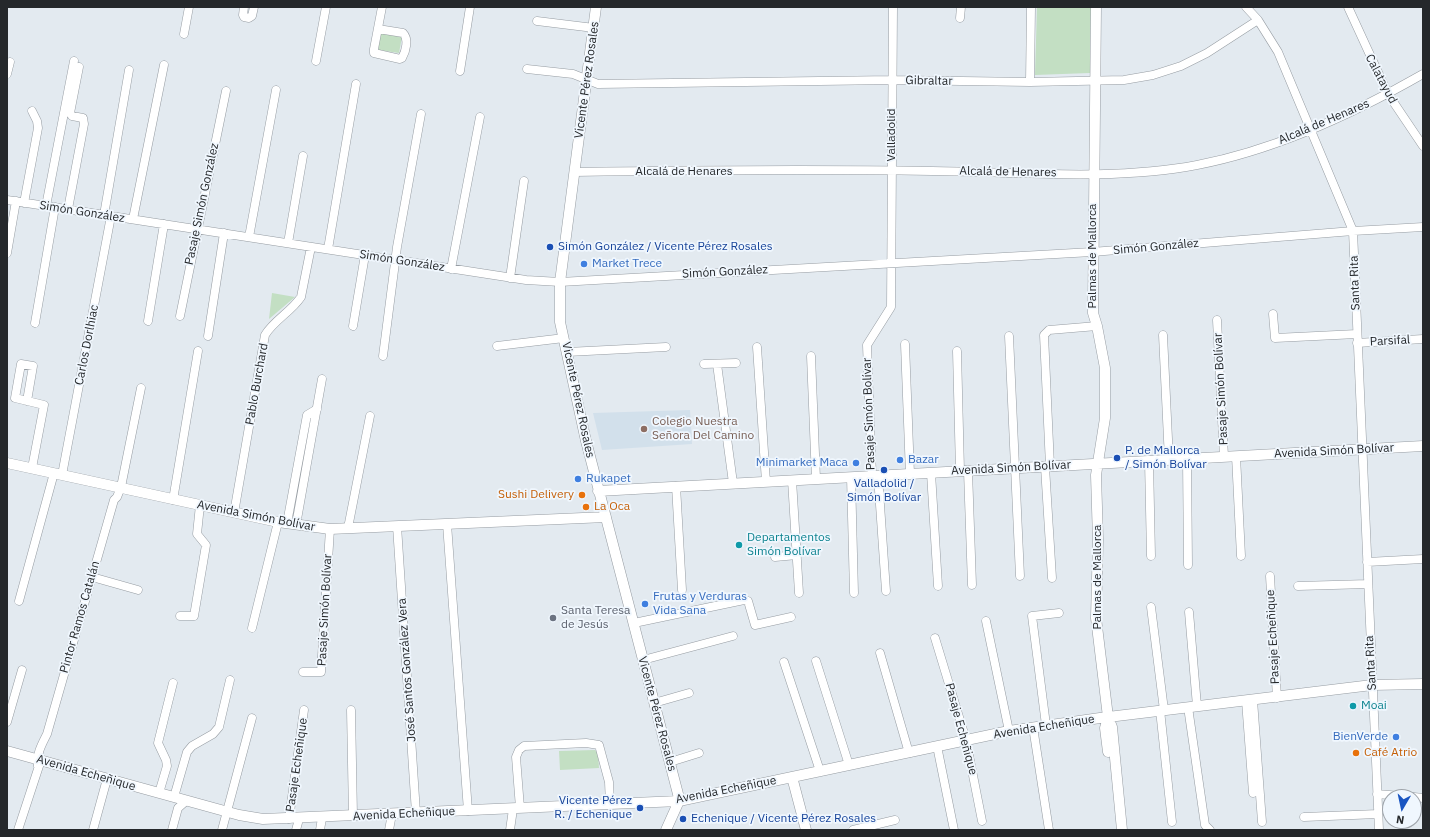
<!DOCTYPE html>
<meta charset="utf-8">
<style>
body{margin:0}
#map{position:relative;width:1430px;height:837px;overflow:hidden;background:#e3eaf0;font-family:"IBM Plex Sans",sans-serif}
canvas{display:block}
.frame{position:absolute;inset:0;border:8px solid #25282b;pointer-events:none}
.north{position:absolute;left:1382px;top:789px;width:40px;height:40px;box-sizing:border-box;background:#f0f7fe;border:1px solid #9fa4aa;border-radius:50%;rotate:189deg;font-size:11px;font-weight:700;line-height:16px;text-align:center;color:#25282b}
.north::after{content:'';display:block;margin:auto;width:14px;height:18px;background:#1a56c2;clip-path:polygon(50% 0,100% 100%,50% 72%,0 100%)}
</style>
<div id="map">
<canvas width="1430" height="837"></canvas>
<div class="frame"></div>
<div class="north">N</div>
</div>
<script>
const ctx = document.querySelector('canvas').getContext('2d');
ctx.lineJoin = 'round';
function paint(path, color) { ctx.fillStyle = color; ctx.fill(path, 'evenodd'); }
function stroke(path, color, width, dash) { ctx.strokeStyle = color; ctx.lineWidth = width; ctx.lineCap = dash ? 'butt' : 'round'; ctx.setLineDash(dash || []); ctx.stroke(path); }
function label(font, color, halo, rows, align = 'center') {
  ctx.font = font + ' "IBM Plex Sans",sans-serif'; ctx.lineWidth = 3.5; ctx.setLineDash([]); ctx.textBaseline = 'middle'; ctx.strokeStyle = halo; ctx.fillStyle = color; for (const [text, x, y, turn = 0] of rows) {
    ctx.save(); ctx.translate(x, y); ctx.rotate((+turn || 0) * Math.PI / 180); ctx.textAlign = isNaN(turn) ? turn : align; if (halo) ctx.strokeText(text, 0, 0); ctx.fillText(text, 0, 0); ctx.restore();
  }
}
paint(new Path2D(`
 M 690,410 L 692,444 L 602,450 L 593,413 Z`), '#d2e0eb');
paint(new Path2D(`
 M 1037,7 L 1091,7 L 1090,73 L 1035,75 Z
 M 380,33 L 402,37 L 399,53 L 378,50 Z
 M 272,293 L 295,297 L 269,319 Z
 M 595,750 L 598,753 L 599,768 L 560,770 L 559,751 Z`), '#c3dfc3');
const minor = new Path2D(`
 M 244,7 L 243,15 L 244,17 L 249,18 L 252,16 L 254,7
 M 1246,7 L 1258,20 L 1278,52 L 1353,231 L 1379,830
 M 1348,7 L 1388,94 L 1423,146
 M 960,18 L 961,7
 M 537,21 L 594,28
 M 378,29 L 403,33 C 409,39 406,51 402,58 L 400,59 L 374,53 L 374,49 L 382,7
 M 184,34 L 189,7
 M 316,61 L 326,7
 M 527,69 L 573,74 L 598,84 L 893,80 L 1030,82 L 1124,80 L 1153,75 L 1181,66 L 1207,53 L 1258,20
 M 460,71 L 470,7
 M 7,74 L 10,62
 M 1030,82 L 1031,7
 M 574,172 C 693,170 813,169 932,171 C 1017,172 1114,181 1197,165 C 1275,150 1355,113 1423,74
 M 7,200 L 526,280 L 560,282 L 1092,252 L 1353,231 L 1423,227
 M 24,203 L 38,128 L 37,121 L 32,111
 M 46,206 L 74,61
 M 68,209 L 84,124 L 83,118 L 72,116 L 70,113 L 79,67
 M 104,215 L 129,70
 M 133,219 L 164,65
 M 249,237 L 276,90
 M 288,243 L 303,156
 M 328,249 L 356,84
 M 7,253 L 16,201
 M 451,269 L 480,117
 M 510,278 L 524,181
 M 1273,314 L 1275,338 L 1357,334
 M 180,316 L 226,91
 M 1217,320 L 1224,457
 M 148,321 L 164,224
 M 35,323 L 55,207
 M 353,326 L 365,255
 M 1163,335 L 1169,460
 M 208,336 L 224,233
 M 1009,336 L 1020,576
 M 1357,343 L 1423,339
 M 905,344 L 910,474
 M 497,346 L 564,338
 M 757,347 L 766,482
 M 957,351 L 960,471
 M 567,352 L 666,347
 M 383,356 L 397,247 L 421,114
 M 811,356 L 816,479
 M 704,364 L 736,363
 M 717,364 L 733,483
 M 27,401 L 33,366 L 21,364 L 15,398 L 44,405 L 32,468
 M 1236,456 L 1241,556
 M 1187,459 L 1188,565
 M 1149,461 L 1151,556
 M 1050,466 L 1044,335 L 1049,330 L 1097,326
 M 1045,467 L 1052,578
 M 968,471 L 972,585
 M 931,473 L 938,586
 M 62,475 L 111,216
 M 872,476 L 867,345 L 891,307 L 893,7
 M 878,476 L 886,591
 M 851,477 L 854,593
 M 792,480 L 799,593
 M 676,486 L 682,590
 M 173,500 L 198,351
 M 234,513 L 265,335 C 274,320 291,312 301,297 L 311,247
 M 287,523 L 307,415 L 317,409
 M 447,524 L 468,811
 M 296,525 L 322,379
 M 397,526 L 416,813
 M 348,528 L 370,416
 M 775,557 L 797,555
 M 1367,562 L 1423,559
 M 1270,576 L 1277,698
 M 92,577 L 138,590
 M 1298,586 L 1368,584
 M 19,601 L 54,473
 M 1151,607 L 1164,710
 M 1189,612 L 1197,706
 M 180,616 L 194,616 L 206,545 L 197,534 L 200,505
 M 986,621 L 1009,731
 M 634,623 L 744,600 L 748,601 L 755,625 L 791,617
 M 252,628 L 278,522
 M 935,638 L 966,740 L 982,821
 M 880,653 L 909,753
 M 643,660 L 733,636
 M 816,661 L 849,765
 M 784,662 L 820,771
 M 303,672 L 321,672 L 330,529
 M 1253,700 L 1262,822
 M 1246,701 L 1253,793
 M 654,703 L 689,693
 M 1188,707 L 1205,825 L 1210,830
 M 351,710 L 353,816
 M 1160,710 L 1172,822
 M 7,722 L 22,670
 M 1046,725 L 1032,616 L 1059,613
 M 1033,727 L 1049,830
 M 937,746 L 954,830
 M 670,762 L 699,753
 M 38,766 C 36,754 42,744 47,734 L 114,500 L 117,497 L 121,487 L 141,388
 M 159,793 L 167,766 L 166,760 L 158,743 L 173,683
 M 1377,794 L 1413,797
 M 174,797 L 187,752 L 192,746 L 213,734 L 219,727 L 230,680
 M 1414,797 L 1423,798
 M 520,808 L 516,757 L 519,750 L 524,746 L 586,743 L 599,745 L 609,782 L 610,804
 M 1304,817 L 1378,814
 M 289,819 L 304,710
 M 18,830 L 40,763
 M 93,830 L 107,779
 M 172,830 L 178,808 L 186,801
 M 222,830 L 252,718
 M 296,830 L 299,819
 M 320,830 L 322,818
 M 389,830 L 392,814
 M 510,830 L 513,809
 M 853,830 L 895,820`);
const tertiary = new Path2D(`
 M 596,7 L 560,282 L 560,322 L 586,441 L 678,794 L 679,801 L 666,830
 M 1096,7 L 1093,313 L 1097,326 L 1105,368 L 1105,418 L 1096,475 L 1098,540 L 1096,618 L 1108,717 L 1112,727 L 1122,830
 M 7,463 L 278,522 L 330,529 L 606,517
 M 598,491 L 1423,446
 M 1108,717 L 1105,728 L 1108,752
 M 7,751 L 239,815 L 263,819 L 679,801 L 1009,731 L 1100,718 L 1372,685 L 1423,684
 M 792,777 L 806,830`);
stroke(minor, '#969ca2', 9);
stroke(tertiary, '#969ca2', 11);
stroke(minor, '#fff', 8);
stroke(tertiary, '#fff', 10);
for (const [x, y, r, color] of [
 [550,247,4,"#1a4fb4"],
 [584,264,4,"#3f7fe0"],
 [644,429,4,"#8d6e63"],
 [1117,458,4,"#1a4fb4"],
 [900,460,4,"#3f7fe0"],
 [856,463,4,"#3f7fe0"],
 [884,470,4,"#1a4fb4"],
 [578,479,4,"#3f7fe0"],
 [582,495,4,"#e8710a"],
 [586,507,4,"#e8710a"],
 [739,545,4,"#0f9aa8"],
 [645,604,4,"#3f7fe0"],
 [553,618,4,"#6b7280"],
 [1353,706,4,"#0f9aa8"],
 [1396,737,4,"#3f7fe0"],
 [1356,753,4,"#e8710a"],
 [640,808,4,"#1a4fb4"],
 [683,819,4,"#1a4fb4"]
]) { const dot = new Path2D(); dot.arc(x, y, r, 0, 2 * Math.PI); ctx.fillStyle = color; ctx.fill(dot); stroke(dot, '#f0f7fe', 1.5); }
label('12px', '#25282b', '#f0f7fe', [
 ["Calatayud",1381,79,62],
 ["Vicente Pérez Rosales",587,80,-82],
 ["Gibraltar",929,81,1],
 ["Alcalá de Henares",1324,122,-23],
 ["Valladolid",892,135,-90],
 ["Alcalá de Henares",684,172],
 ["Alcalá de Henares",1008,172,1],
 ["Pasaje Simón González",202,204,-78],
 ["Simón González",82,212,9],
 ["Simón González",1156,247,-5],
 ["Palmas de Mallorca",1093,256,-90],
 ["Simón González",402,261,9],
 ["Simón González",725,272,-3],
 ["Santa Rita",1355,283,-92],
 ["Parsifal",1390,341,-3],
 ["Carlos Dorlhiac",87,345,-79],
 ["Pablo Burchard",257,384,-80],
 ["Pasaje Simón Bolívar",1221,389,-93],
 ["Vicente Pérez Rosales",578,400,78],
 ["Pasaje Simón Bolívar",869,414,-92],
 ["Avenida Simón Bolívar",1334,451,-3],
 ["Avenida Simón Bolívar",1011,468,-3],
 ["Avenida Simón Bolívar",256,516,11],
 ["Palmas de Mallorca",1098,577,-90],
 ["Pasaje Simón Bolívar",325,610,-87],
 ["Pintor Ramos Catalán",80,617,-74],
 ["Pasaje Echeñique",1273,637,-93],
 ["Santa Rita",1371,663,-93],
 ["José Santos González Vera",407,670,-94],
 ["Vicente Pérez Rosales",657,714,75],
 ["Avenida Echeñique",1044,727,-9],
 ["Pasaje Echeñique",961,729,75],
 ["Pasaje Echeñique",297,765,-82],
 ["Avenida Echeñique",86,773,16],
 ["Avenida Echeñique",726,790,-11],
 ["Avenida Echeñique",404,814,-3]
]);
label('12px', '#164399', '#f0f7fe', [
 ["Simón González / Vicente Pérez Rosales",558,247],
 ["P. de Mallorca",1125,451],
 ["/ Simón Bolívar",1125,465],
 ["Valladolid /",884,484,"center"],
 ["Simón Bolívar",884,498,"center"],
 ["Vicente Pérez",632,801,"right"],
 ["R. / Echenique",632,815,"right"],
 ["Echenique / Vicente Pérez Rosales",691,819]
], 'left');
label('12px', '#366cbe', '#f0f7fe', [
 ["Market Trece",592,264],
 ["Bazar",908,460],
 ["Minimarket Maca",848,463,"right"],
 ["Rukapet",586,479],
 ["Frutas y Verduras",653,597],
 ["Vida Sana",653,611],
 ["BienVerde",1388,737,"right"]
], 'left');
label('12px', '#785e54', '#f0f7fe', [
 ["Colegio Nuestra",652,422],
 ["Señora Del Camino",652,436]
], 'left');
label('12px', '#c56008', '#f0f7fe', [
 ["Sushi Delivery",574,495,"right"],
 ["La Oca",594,507],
 ["Café Atrio",1364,753]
], 'left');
label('12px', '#0d838f', '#f0f7fe', [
 ["Departamentos",747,538],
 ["Simón Bolívar",747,552],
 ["Moai",1361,706]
], 'left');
label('12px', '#5b616d', '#f0f7fe', [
 ["Santa Teresa",561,611],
 ["de Jesús",561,625]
], 'left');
</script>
